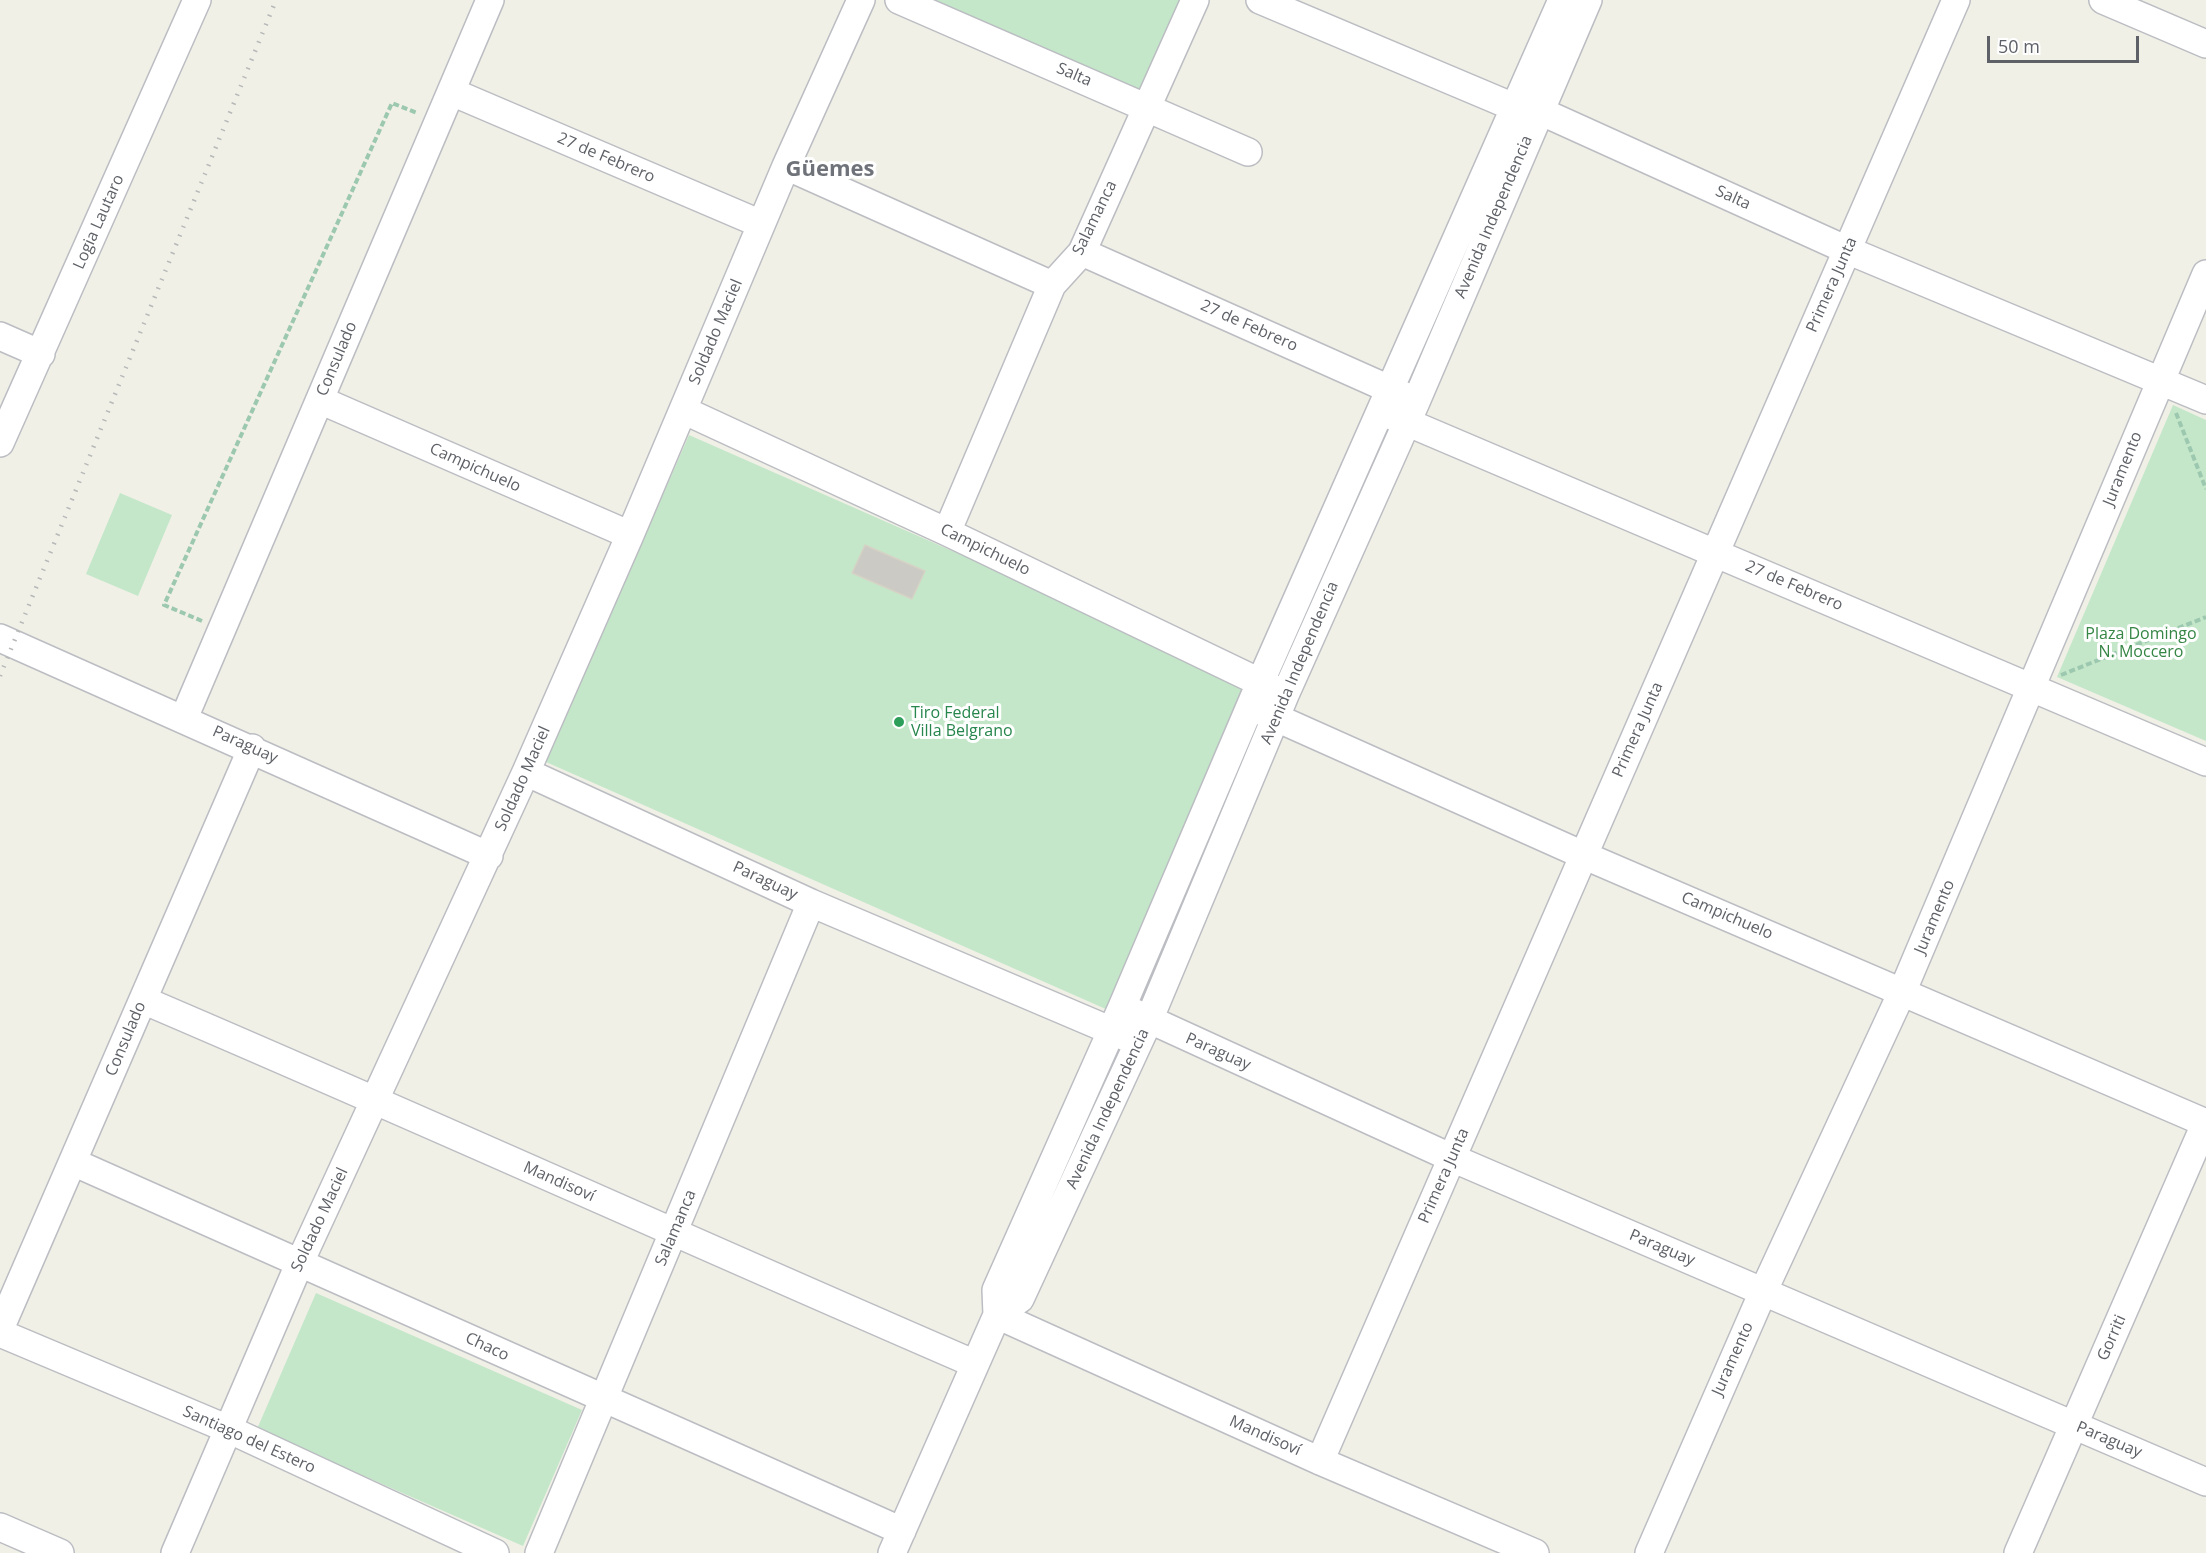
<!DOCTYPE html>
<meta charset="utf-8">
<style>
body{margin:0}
#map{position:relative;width:2206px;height:1553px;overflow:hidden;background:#f0f0e7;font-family:"Open Sans",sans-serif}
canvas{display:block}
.scale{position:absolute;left:1987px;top:36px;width:152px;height:27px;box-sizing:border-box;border:3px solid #5e6167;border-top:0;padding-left:8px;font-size:18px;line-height:21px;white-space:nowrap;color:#5e6167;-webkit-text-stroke:4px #fff;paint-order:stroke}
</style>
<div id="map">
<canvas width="2206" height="1553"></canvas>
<div class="scale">50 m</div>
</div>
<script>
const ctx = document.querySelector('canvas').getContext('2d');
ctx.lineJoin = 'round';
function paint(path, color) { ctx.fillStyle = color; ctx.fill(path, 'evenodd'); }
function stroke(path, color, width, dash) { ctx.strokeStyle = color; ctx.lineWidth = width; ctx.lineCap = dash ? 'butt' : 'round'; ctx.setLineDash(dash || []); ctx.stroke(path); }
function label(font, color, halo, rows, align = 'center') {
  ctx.font = font + ' "Open Sans",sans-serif'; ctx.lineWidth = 6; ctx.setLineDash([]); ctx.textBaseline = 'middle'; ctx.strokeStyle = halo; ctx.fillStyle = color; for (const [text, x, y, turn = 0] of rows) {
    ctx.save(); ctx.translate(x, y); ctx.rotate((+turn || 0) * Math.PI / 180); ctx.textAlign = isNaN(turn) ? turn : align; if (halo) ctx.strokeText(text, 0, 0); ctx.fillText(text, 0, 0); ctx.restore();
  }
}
paint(new Path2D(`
 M 925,0 L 1184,0 L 1144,94 Z
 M 2173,405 L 2206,420 L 2206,741 L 2057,677 Z
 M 689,435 L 1252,683 L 1108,1010 L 546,762 Z
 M 1383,435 L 1389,438 L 1283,675 L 1278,673 Z
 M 120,493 L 172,515 L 138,596 L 86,574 Z
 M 1253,732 L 1258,734 L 1144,991 L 1139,988 Z
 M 316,1293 L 582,1410 L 523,1546 L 257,1429 Z`), '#c4e7c9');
const building = new Path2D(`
 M 865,545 L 925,571 L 912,599 L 852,573 Z`);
paint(building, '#cccac4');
stroke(building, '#d5d3c5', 1.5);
const minor = new Path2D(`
 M 899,0 L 1248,152
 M 1260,0 L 1516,108 L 1540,111 L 1847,250 L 2206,400
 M 2103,0 L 2206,44
 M 452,92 L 761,224
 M 786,166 L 1052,285
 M 1082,252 L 1407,397
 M 0,336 L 41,354
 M 320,400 L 630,535
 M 683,410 L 947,532 L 1276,690
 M 1390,415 L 2206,762
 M 0,443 L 197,0
 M 947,532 L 1052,285 L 1082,252 L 1195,0
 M 0,638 L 489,856
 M 1261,711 L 1583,855 L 2206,1123
 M 184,718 L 490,0
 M 526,772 L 811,903 L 1126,1037
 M 143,1000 C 422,1119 697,1244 975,1364
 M 1133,1012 L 1452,1158 L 2206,1482
 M 73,1162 L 902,1531
 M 997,1315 L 1020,1299 L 1149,1020 L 1285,695 L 1416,402 L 1588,0
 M 997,1315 L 1320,1461 L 1535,1553
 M 0,1329 L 252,748
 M 0,1333 L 228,1429 L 495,1553
 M 1320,1461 L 1956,0
 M 0,1527 L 60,1553
 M 175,1553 L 300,1262 L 526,772 L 630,535 L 786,166 L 861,0
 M 539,1553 L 811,903
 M 892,1553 L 997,1315 L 996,1290 L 1122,1007 L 1260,683 L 1562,0
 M 1649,1553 L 1763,1292 L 1903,990 L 2206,274
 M 2018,1553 L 2206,1122`);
stroke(minor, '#bbbdc2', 30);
stroke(new Path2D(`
 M 2176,413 L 2206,489
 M 202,621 L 164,605 L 392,103 L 417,113
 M 2061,675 L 2206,617`), '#9dc8b0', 4, [6, 3]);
stroke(minor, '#fff', 27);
stroke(new Path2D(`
 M 0,676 L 276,0`), '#b7b8b8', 4.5, [1.5, 8]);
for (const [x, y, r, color] of [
 [899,722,6,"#2e9e5b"]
]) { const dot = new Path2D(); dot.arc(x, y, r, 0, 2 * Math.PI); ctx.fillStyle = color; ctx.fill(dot); stroke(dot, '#fff', 2); }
label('16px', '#5e6167', '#fff', [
 ["Salta",1074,75,23],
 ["27 de Febrero",606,158,23],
 ["Salta",1733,198,24],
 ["Avenida Independencia",1494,217,-67],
 ["Salamanca",1095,218,-64],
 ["Logia Lautaro",99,222,-66],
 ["Primera Junta",1832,285,-66],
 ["27 de Febrero",1249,326,24],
 ["Soldado Maciel",716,332,-67],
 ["Consulado",337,359,-67],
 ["Campichuelo",475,468,24],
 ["Juramento",2123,469,-68],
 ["Campichuelo",985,550,26],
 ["27 de Febrero",1794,586,23],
 ["Avenida Independencia",1300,663,-67],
 ["Primera Junta",1638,730,-66],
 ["Paraguay",245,745,24],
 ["Soldado Maciel",523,779,-66],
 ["Paraguay",765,881,25],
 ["Campichuelo",1727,916,23],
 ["Juramento",1935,917,-67],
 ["Consulado",126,1039,-67],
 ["Paraguay",1218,1052,24],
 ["Avenida Independencia",1108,1109,-65],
 ["Primera Junta",1444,1176,-66],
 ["Mandisoví",559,1182,24],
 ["Soldado Maciel",320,1220,-65],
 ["Salamanca",676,1228,-67],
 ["Paraguay",1662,1248,23],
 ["Gorriti",2112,1338,-66],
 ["Chaco",487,1347,25],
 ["Juramento",1733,1359,-66],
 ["Mandisoví",1265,1436,24],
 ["Santiago del Estero",249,1440,24],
 ["Paraguay",2109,1440,23]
]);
label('16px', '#368646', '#fff', [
 ["Plaza Domingo",2141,634],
 ["N. Moccero",2141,652]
]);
label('16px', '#27864d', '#fff', [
 ["Tiro Federal",911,713],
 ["Villa Belgrano",911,731]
], 'left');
label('bold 22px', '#6f7379', '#fff', [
 ["Güemes",830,170]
]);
</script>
